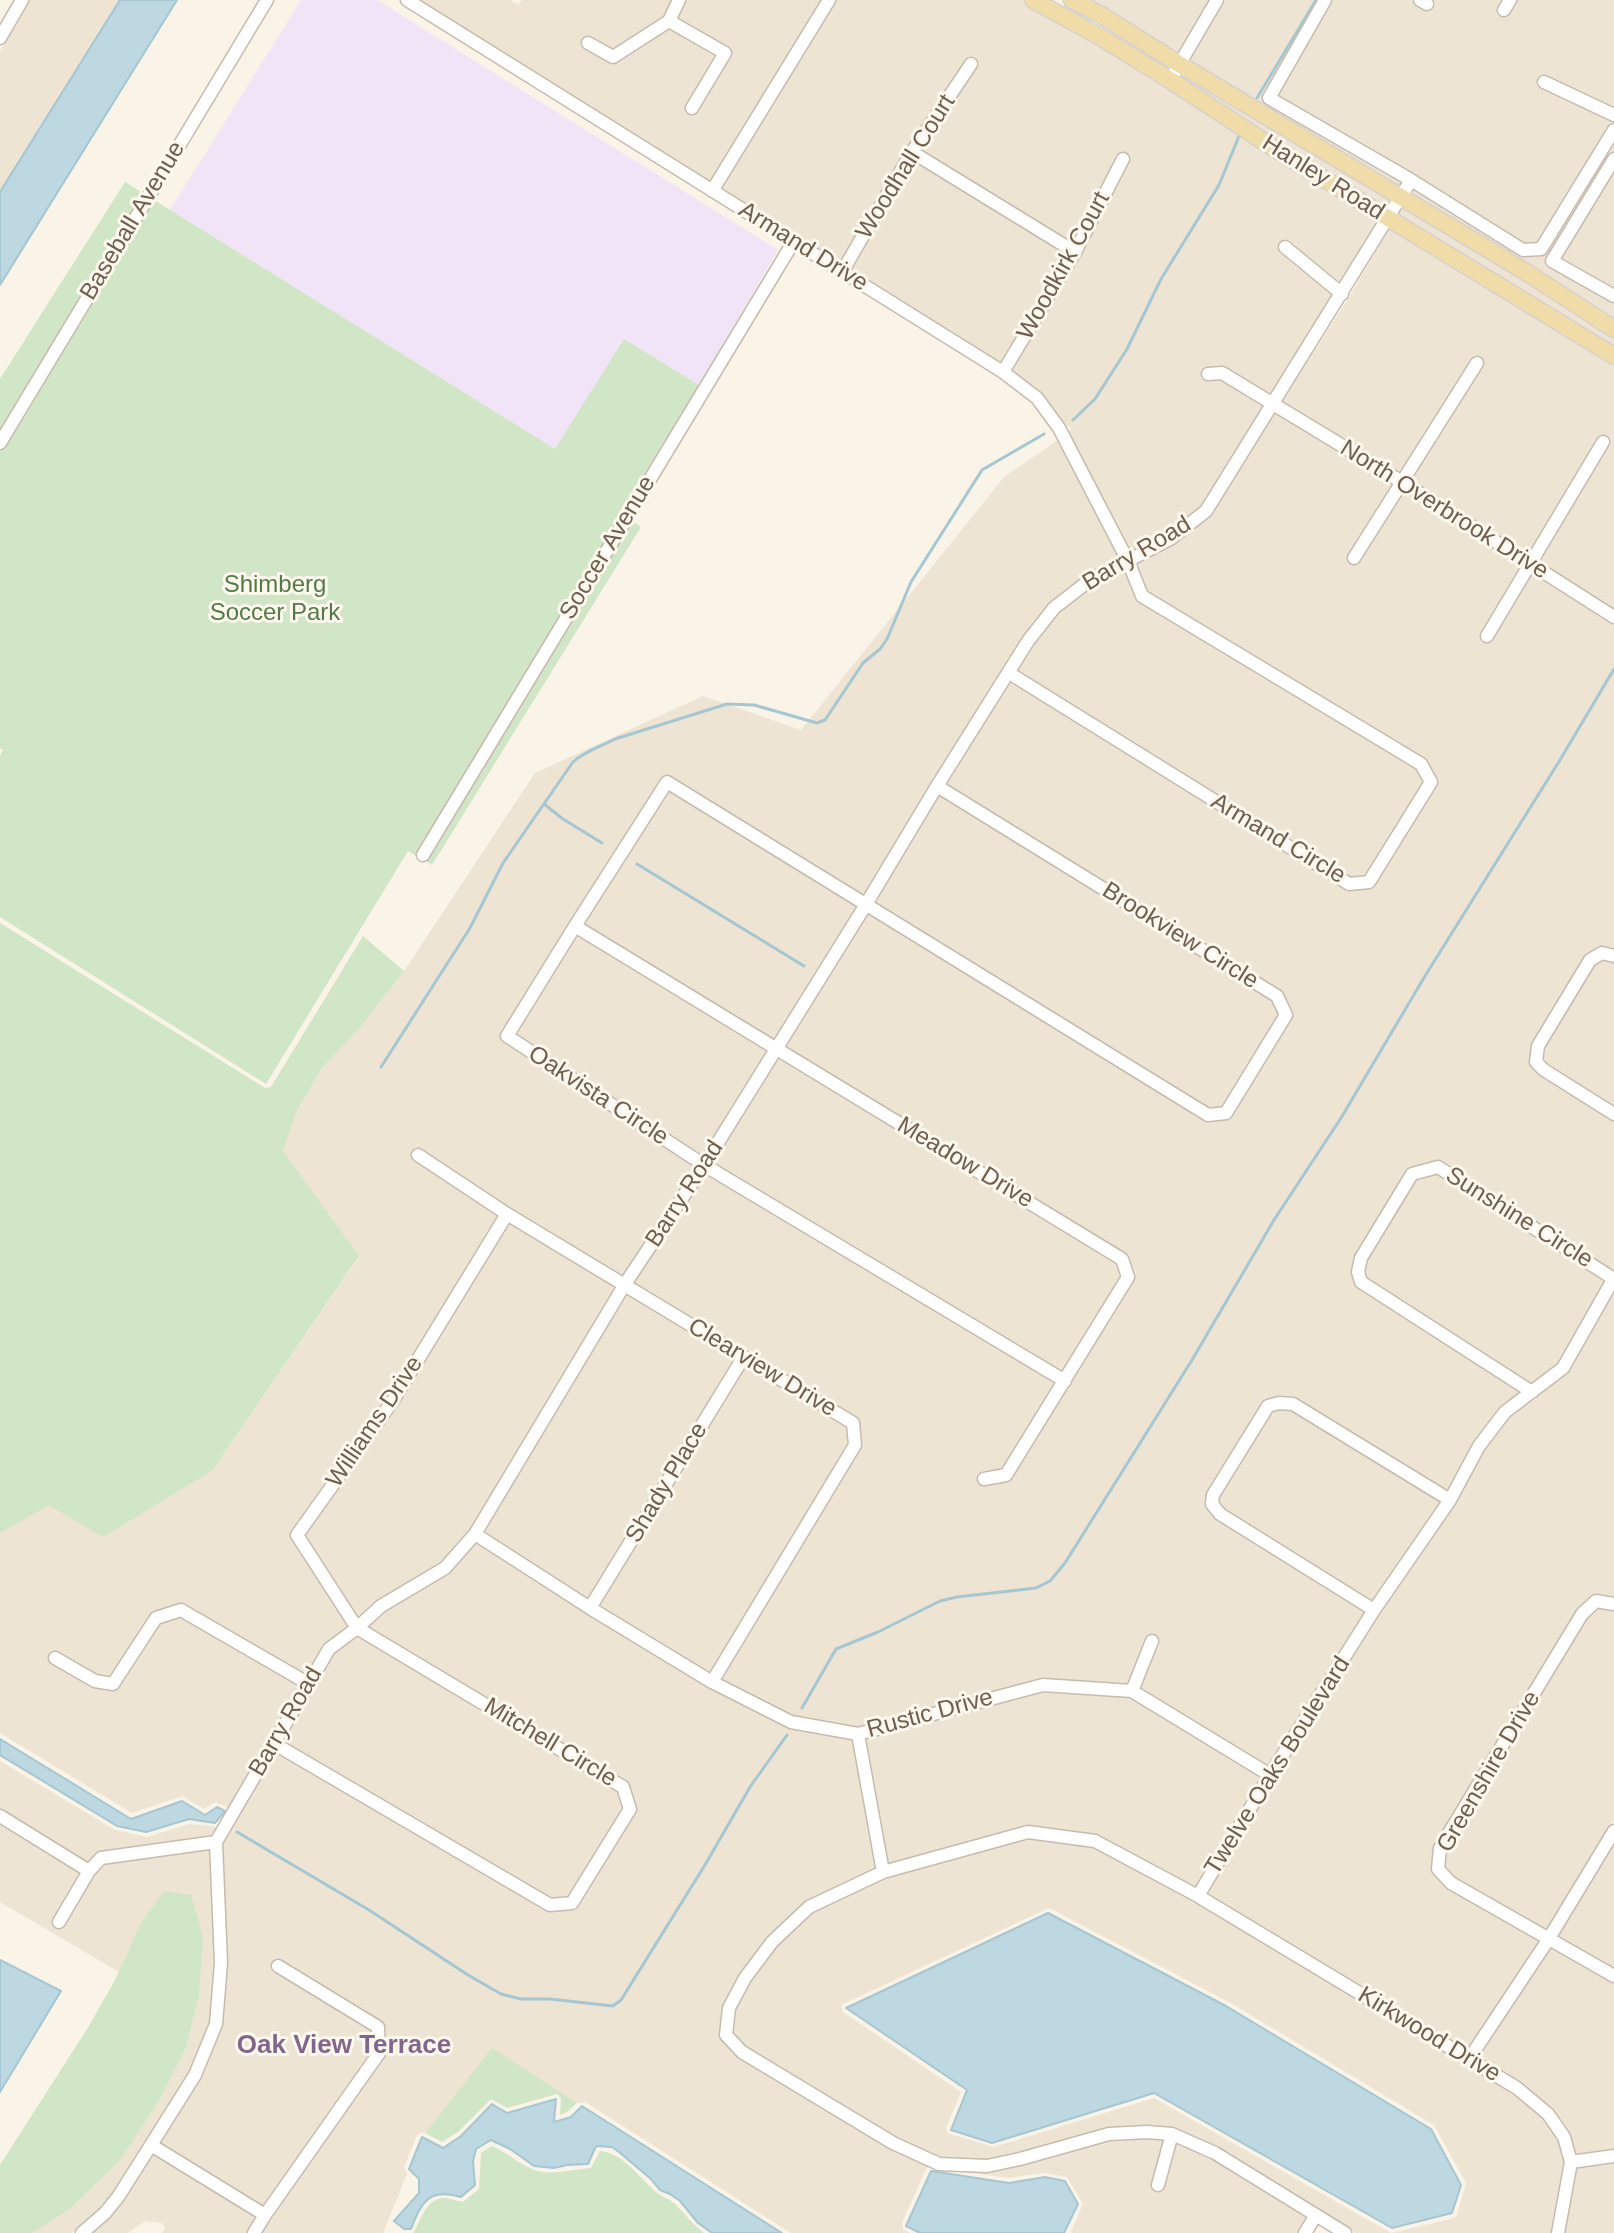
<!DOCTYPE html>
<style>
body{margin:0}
canvas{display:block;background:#f9f4e7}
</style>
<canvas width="1614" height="2233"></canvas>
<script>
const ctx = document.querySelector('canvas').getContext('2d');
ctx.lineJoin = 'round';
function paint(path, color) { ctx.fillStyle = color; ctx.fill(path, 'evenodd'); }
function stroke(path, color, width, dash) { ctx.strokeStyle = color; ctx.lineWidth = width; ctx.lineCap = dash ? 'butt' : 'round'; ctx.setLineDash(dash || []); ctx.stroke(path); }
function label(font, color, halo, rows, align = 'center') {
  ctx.font = font + ' Helvetica,sans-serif'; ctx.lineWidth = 6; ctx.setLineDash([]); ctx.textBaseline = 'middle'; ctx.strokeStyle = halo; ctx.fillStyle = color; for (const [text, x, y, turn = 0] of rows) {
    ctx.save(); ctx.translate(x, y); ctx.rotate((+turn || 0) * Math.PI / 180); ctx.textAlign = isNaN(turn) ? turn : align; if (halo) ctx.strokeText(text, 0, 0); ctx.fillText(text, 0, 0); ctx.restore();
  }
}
paint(new Path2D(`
 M 29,0 L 120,0 L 0,192 L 0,51 Z
 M 418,0 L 510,0 L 518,5 L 522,0 L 672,0 L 664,16 L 612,50 L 585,35 L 580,45 L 610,62 L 616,62 L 670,28 L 717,54 L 684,109 L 694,116 L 731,56 L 728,48 L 677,19 L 687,0 L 821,0 L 710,183 Z
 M 836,0 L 1021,0 L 1094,40 L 1380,219 L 1340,285 L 1284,239 L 1277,247 L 1334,294 L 1270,396 L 1221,367 L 1201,369 L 1204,380 L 1221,379 L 1264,406 L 1201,506 L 1167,534 L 1130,553 L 1068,433 L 1072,429 L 1063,423 L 1011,371 L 1083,250 L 1131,156 L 1120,151 L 1072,243 L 921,151 L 980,63 L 969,56 L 910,144 L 839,264 L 721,189 Z
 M 1084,0 L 1210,0 L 1176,56 Z
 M 1225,0 L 1318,0 L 1264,94 L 1266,102 L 1402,182 L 1398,189 L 1187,63 Z
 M 1333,0 L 1410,0 L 1430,12 L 1436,3 L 1431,0 L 1503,0 L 1496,11 L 1507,17 L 1517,0 L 1614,0 L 1614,109 L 1541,75 L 1536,84 L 1612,121 L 1537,243 L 1524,244 L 1409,172 L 1278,96 Z
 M 1181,72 L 1392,198 L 1386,209 L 1178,78 Z
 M 1614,142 L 1614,322 L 1409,195 L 1413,188 L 1520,255 L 1542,255 L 1546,252 Z
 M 915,160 L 1067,253 L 1000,364 L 850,270 Z
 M 1403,205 L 1614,335 L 1614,349 L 1396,216 Z
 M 1391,226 L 1614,363 L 1614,610 L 1539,563 L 1611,440 L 1600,434 L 1528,556 L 1410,480 L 1485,362 L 1475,355 L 1399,474 L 1281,403 L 1351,294 Z
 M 1275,412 L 1393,483 L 1346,560 L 1356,565 L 1404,490 L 1522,565 L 1479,638 L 1490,643 L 1533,572 L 1614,623 L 1614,950 L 1601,948 L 1584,957 L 1533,1043 L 1530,1061 L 1532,1066 L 1541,1075 L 1614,1121 L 1614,1266 L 1611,1271 L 1441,1162 L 1423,1163 L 1407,1171 L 1355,1255 L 1352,1270 L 1355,1283 L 1358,1287 L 1521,1392 L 1500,1408 L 1473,1443 L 1447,1492 L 1276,1398 L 1262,1403 L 1208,1492 L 1206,1503 L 1207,1508 L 1217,1519 L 1365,1612 L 1268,1767 L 1139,1689 L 1160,1639 L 1149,1633 L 1127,1685 L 1041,1679 L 857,1728 L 793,1716 L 720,1680 L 860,1449 L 859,1424 L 856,1419 L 746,1353 L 634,1283 L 707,1173 L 1057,1382 L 1001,1470 L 977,1475 L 981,1486 L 1011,1478 L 1133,1281 L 1128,1258 L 1125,1254 L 786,1046 L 868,914 L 1205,1120 L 1231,1116 L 1291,1019 L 1292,1014 L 1283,994 L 945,784 L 1011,681 L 1346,889 L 1370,887 L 1374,885 L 1436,786 L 1436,780 L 1147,592 L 1136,565 L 1175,544 L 1210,515 Z
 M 1058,440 L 1120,558 L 1085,575 L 1050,603 L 1023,637 L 928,787 L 863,897 L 662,779 L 572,918 L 501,1033 L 504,1041 L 696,1166 L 623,1276 L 510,1209 L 416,1147 L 410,1156 L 499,1215 L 386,1399 L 292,1531 L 292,1538 L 349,1626 L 323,1646 L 306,1676 L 183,1605 L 178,1604 L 150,1615 L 109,1678 L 97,1676 L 52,1650 L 47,1659 L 92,1686 L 112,1690 L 118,1688 L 160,1623 L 180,1616 L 300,1685 L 229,1808 L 215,1802 L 204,1809 L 182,1796 L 132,1813 L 0,1733 L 0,1533 L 49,1504 L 104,1536 L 212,1471 L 359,1257 L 283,1151 L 297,1110 L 322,1068 L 359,1029 L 404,971 L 535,773 L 703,696 L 801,730 L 1004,477 Z
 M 1125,570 L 1139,601 L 1416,768 L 1424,782 L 1365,876 L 1350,878 L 1017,672 L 1033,645 L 1059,612 L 1093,585 Z
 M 670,790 L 857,907 L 775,1040 L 583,924 Z
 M 939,794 L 1273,1000 L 1279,1014 L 1222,1107 L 1209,1109 L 874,904 Z
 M 577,934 L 769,1049 L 702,1157 L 515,1035 Z
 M 1604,959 L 1614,963 L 1614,1107 L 1543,1061 L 1544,1049 L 1594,965 Z
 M 780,1056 L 1117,1262 L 1121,1276 L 1063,1373 L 713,1164 Z
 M 1438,1173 L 1605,1280 L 1558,1364 L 1531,1385 L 1366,1278 L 1364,1272 L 1367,1261 L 1417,1179 Z
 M 510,1222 L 617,1286 L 470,1530 L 441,1563 L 376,1601 L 358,1618 L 304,1536 L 397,1405 Z
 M 1614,1291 L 1614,1598 L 1597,1595 L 1591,1596 L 1577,1610 L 1434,1847 L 1432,1868 L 1433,1873 L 1446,1887 L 1539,1941 L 1467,2051 L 1207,1894 L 1276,1778 L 1379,1614 L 1453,1508 L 1484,1450 L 1510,1416 L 1534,1400 L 1568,1371 Z
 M 628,1292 L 735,1359 L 588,1600 L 483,1532 Z
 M 745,1366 L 847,1426 L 848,1443 L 709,1674 L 599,1607 Z
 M 1280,1409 L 1291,1410 L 1441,1502 L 1371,1602 L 1224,1510 L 1218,1503 L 1219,1498 L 1272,1411 Z
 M 477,1541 L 582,1610 L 714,1690 L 852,1739 L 876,1868 L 806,1902 L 767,1937 L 740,1974 L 724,2005 L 719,2033 L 721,2038 L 739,2056 L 931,2166 L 926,2169 L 902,2223 L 903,2229 L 910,2233 L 791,2233 L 585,2102 L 577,2103 L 492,2049 L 425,2133 L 421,2132 L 417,2135 L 404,2167 L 407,2174 L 383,2233 L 262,2233 L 385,2053 L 384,2028 L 381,2022 L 276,1958 L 270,1968 L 372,2030 L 372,2050 L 262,2207 L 160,2143 L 201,2079 L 222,2027 L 227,1963 L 223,1844 L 276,1751 L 551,1910 L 572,1909 L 577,1907 L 635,1813 L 629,1786 L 626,1782 L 367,1627 L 385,1610 L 449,1573 Z
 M 1598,1607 L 1614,1610 L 1614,1819 L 1545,1932 L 1455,1879 L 1444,1868 L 1446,1851 L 1588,1617 Z
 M 358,1635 L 618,1790 L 623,1808 L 567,1898 L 551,1899 L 282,1742 L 334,1653 Z
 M 1045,1691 L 1130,1697 L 1262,1776 L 1195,1888 L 1098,1836 L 1028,1826 L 888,1864 L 865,1738 Z
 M 0,1761 L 115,1830 L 147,1837 L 190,1824 L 218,1827 L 212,1837 L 100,1852 L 88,1863 L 0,1809 Z
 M 0,1822 L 81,1872 L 51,1923 L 62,1930 L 95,1875 L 105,1864 L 210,1849 L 214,1962 L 210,2023 L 190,2073 L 112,2194 L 100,2209 L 72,2233 L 32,2233 L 70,2209 L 121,2159 L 157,2104 L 186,2048 L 199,1995 L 141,1923 L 119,1972 L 0,1902 Z
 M 1029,1838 L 1094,1847 L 1195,1900 L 1513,2092 L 1543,2117 L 1559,2139 L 1565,2162 L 1552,2233 L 1356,2233 L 1218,2148 L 1167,2127 L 986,2160 L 940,2158 L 895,2138 L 746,2047 L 732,2033 L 735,2010 L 751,1981 L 777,1946 L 813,1912 L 886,1878 ZM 1049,1908 L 1229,2002 L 1434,2125 L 1466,2183 L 1457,2215 L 1455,2218 L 1391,2233 L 1154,2098 L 994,2147 L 947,2133 L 946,2128 L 961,2092 L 843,2012 L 841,2005 Z
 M 1614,1843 L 1614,1970 L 1556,1938 Z
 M 1550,1948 L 1614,1983 L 1614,2150 L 1576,2156 L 1569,2135 L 1520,2083 L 1478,2057 Z
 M 1147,2138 L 1164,2139 L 1151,2189 L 1163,2192 L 1176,2142 L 1212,2158 L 1308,2217 L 1298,2233 L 1072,2233 L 1071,2232 L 1083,2204 L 1067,2177 L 1044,2173 L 1008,2178 L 959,2171 L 989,2171 L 1022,2165 L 1111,2140 Z
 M 154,2153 L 256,2216 L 247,2233 L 162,2233 L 165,2227 L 162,2223 L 145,2221 L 128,2233 L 92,2233 L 109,2218 L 123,2201 Z
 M 1614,2162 L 1614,2233 L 1564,2233 L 1576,2168 Z`), '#ede4d4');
paint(new Path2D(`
 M 301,0 L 377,0 L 778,250 L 699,385 L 624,339 L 556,450 L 170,210 Z`), '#f1e4f6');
paint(new Path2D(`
 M 125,182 L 555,449 L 624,339 L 699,385 L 620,513 L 641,527 L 432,865 L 408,851 L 266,1084 L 0,917 L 0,756 L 3,750 L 0,748 L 0,379 Z
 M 0,923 L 265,1088 L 271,1087 L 363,936 L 404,971 L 359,1029 L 322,1068 L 297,1110 L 283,1151 L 359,1256 L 212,1471 L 103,1537 L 49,1505 L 0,1533 Z
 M 164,1891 L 191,1895 L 203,1937 L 199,1995 L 186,2048 L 157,2104 L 121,2159 L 70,2209 L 32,2233 L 0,2233 L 0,2165 L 89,2026 L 115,1980 L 141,1923 Z
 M 492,2048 L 577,2103 L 567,2112 L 560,2115 L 561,2099 L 557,2094 L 507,2108 L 491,2099 L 458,2132 L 442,2142 L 425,2133 Z
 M 492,2146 C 506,2152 518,2163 532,2169 C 549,2177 572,2169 591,2168 L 600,2151 C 623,2153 640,2178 656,2192 C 663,2198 671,2199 677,2206 C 687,2216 693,2225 704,2233 L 413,2233 C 421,2221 425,2200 443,2198 C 449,2198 457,2201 463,2202 L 479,2189 L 481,2153 Z`), '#d1e5c7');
const water = new Path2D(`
 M 120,0 L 177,0 L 0,285 L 0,192 Z
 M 0,1739 L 131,1819 L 182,1801 L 205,1815 L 217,1807 L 225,1811 L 215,1823 L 189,1819 L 146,1832 L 117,1826 L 0,1755 Z
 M 1048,1913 L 1226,2006 L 1431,2129 L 1461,2185 L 1452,2213 L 1392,2228 L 1154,2093 L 992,2143 L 951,2130 L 967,2090 L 846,2008 Z
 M 0,1960 L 61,1991 L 0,2092 Z
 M 556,2099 L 554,2122 L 571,2117 L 582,2106 L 782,2233 L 712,2233 L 698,2223 L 680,2201 L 670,2194 L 660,2190 L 651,2179 L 619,2152 L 612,2147 L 596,2146 L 588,2164 L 567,2165 L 554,2168 L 534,2166 L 510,2149 L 491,2140 L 476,2149 L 473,2161 L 475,2185 L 461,2197 C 430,2188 421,2201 411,2229 L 404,2229 L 394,2221 L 419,2193 L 419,2179 L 409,2169 L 422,2137 L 443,2148 L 461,2136 L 492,2104 L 507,2113 Z
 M 931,2171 L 1009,2183 L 1045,2177 L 1065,2181 L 1078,2204 L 1064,2233 L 920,2233 L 906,2226 Z`);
paint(water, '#bed8e1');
stroke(water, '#a6c6d1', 2);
stroke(new Path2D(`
 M 1257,98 L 1316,0
 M 1073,420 L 1095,399 L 1127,349 L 1161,279 L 1219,185 L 1239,136
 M 544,804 L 563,819 L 602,843
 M 637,864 L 804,966
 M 381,1067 L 470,928 L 503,863 L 573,762 C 585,751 600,747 615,739 L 727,704 L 754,705 L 817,723 L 825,720 L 863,663 L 880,649 L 887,639 L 911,582 L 982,470 L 1044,434
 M 802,1708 L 836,1649 L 878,1632 L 940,1601 L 957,1597 L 1036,1588 L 1050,1581 L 1065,1563 L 1192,1360 L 1274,1220 L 1341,1118 L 1425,976 L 1560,760 L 1614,669
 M 237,1832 L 369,1910 L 468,1975 L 501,1994 L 521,1999 L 550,1999 L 613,2006 L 621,2000 L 705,1865 L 750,1787 L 787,1735`), '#a6c6d1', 3);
const minor = new Path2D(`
 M 407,0 L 1003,372 L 1037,398 L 1059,428 L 1128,561 L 1142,596 L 1421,764 L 1431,782 L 1369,882 L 1349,884 L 1009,673
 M 1325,0 L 1269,98 L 1411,180 L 1523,250 L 1541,249 L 1614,130
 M 1420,0 L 1427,4
 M 1504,10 L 1510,0
 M 669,21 L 725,53 L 692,108
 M 0,38 L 22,0
 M 588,43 L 613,57 L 669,21 L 679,0
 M 1170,80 L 1217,0
 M 1544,82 L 1614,115
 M 912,152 L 1075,252
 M 1614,159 L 1552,261 L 1614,296
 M 712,191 L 829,0
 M 1285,247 L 1342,294
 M 842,272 L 912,152 L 971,64
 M 1003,372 L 1075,252 L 1123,159
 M 1208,374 L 1222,373 L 1402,482 L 1614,617
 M 0,443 L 267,0
 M 1354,558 L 1477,363
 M 1487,636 L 1603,442
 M 937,786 L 1277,996 L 1286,1015 L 1226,1113 L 1208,1115 L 667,782 L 575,926 L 507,1036 L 704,1165 L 1065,1381
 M 423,855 L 794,241
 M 575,926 L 1122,1259 L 1128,1277 L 1006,1475 L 984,1479
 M 1614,956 L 1602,953 L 1590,960 L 1538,1046 L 1536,1062 L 1544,1070 L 1614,1114
 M 418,1155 L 507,1214 L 853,1423 L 855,1445 L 712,1682
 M 1532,1392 L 1361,1282 L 1358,1272 L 1361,1258 L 1412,1174 L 1438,1167 L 1614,1279
 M 475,1534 L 590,1608 L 712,1682 L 791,1722 L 858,1734 L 1043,1685 L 1132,1691 L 1270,1775
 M 1614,1604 L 1596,1601 L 1582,1614 L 1440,1848 L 1438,1869 L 1451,1883 L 1614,1976
 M 590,1608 L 743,1358
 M 1374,1610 L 1220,1514 L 1212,1504 L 1213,1495 L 1268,1406 L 1279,1403 L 1293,1404 L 1450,1500
 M 55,1658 L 95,1681 L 113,1684 L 156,1618 L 181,1610 L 309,1684
 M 1132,1691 L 1152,1641
 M 858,1734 L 883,1872
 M 273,1743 L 550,1905 L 572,1903 L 630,1809 L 623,1787 L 357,1628 L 297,1535 L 392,1402 L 507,1214
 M 0,1816 L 89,1871
 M 1198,1896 L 1270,1775 L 1374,1610 L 1450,1500 L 1479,1446 L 1505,1412 L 1563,1368 L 1614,1278
 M 59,1922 L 89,1871 L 101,1858 L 216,1842
 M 1469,2059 L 1548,1940 L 1614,1831
 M 151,2145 L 265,2215
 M 1571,2162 L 1614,2156
 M 1158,2185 L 1172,2134
 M 82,2233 L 105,2213 L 118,2197 L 151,2145 L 195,2075 L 216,2024 L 221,1963 L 216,1842 L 329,1649 L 357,1628 L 381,1606 L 445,1568 L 475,1534 L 625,1284 L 704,1165 L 865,906 L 937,786 L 1028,641 L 1054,608 L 1090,580 L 1170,539 L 1206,511 L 1411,180
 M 254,2233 L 265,2215 L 379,2053 L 378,2027 L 278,1966
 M 1305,2233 L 1316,2215
 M 1345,2233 L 1215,2153 L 1172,2134 L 1147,2132 L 1109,2134 L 1020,2159 L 987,2166 L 939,2164 L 893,2143 L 742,2052 L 726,2035 L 729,2008 L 745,1978 L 772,1942 L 809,1907 L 883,1872 L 1028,1832 L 1095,1841 L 1198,1896 L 1469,2059 L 1517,2088 L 1548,2114 L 1564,2137 L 1571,2162 L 1558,2233`);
const major = new Path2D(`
 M 1033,0 L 1097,35 L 1170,80 L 1283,154 L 1614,356
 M 1072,0 L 1103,16 L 1179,64 L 1526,272 L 1614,329`);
stroke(minor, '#c7bbad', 15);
stroke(major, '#d7d2ce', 19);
stroke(minor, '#fff', 12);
stroke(major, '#f0dca8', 16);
label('24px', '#705e4f', '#fdf8ed', [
 ["Woodhall Court",906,167,-58],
 ["Hanley Road",1323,178,32],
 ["Baseball Avenue",133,221,-59],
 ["Armand Drive",803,247,32],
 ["Woodkirk Court",1064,266,-61],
 ["North Overbrook Drive",1444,510,32],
 ["Soccer Avenue",608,548,-59],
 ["Barry Road",1137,554,-31],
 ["Armand Circle",1278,839,31],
 ["Brookview Circle",1180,936,32],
 ["Oakvista Circle",598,1096,33],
 ["Meadow Drive",965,1163,31],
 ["Barry Road",685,1194,-57],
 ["Sunshine Circle",1519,1218,32],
 ["Clearview Drive",762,1368,31],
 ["Williams Drive",375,1422,-56],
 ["Shady Place",667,1483,-59],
 ["Rustic Drive",930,1714,-15],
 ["Barry Road",286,1722,-60],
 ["Mitchell Circle",550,1743,31],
 ["Twelve Oaks Boulevard",1278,1766,-58],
 ["Greenshire Drive",1489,1772,-60],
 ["Kirkwood Drive",1429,2035,31]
]);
label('24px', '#547a4b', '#fdf8ed', [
 ["Shimberg",275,585],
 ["Soccer Park",275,613]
]);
label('bold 26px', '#83668c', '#fdf8ed', [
 ["Oak View Terrace",344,2046]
]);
</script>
